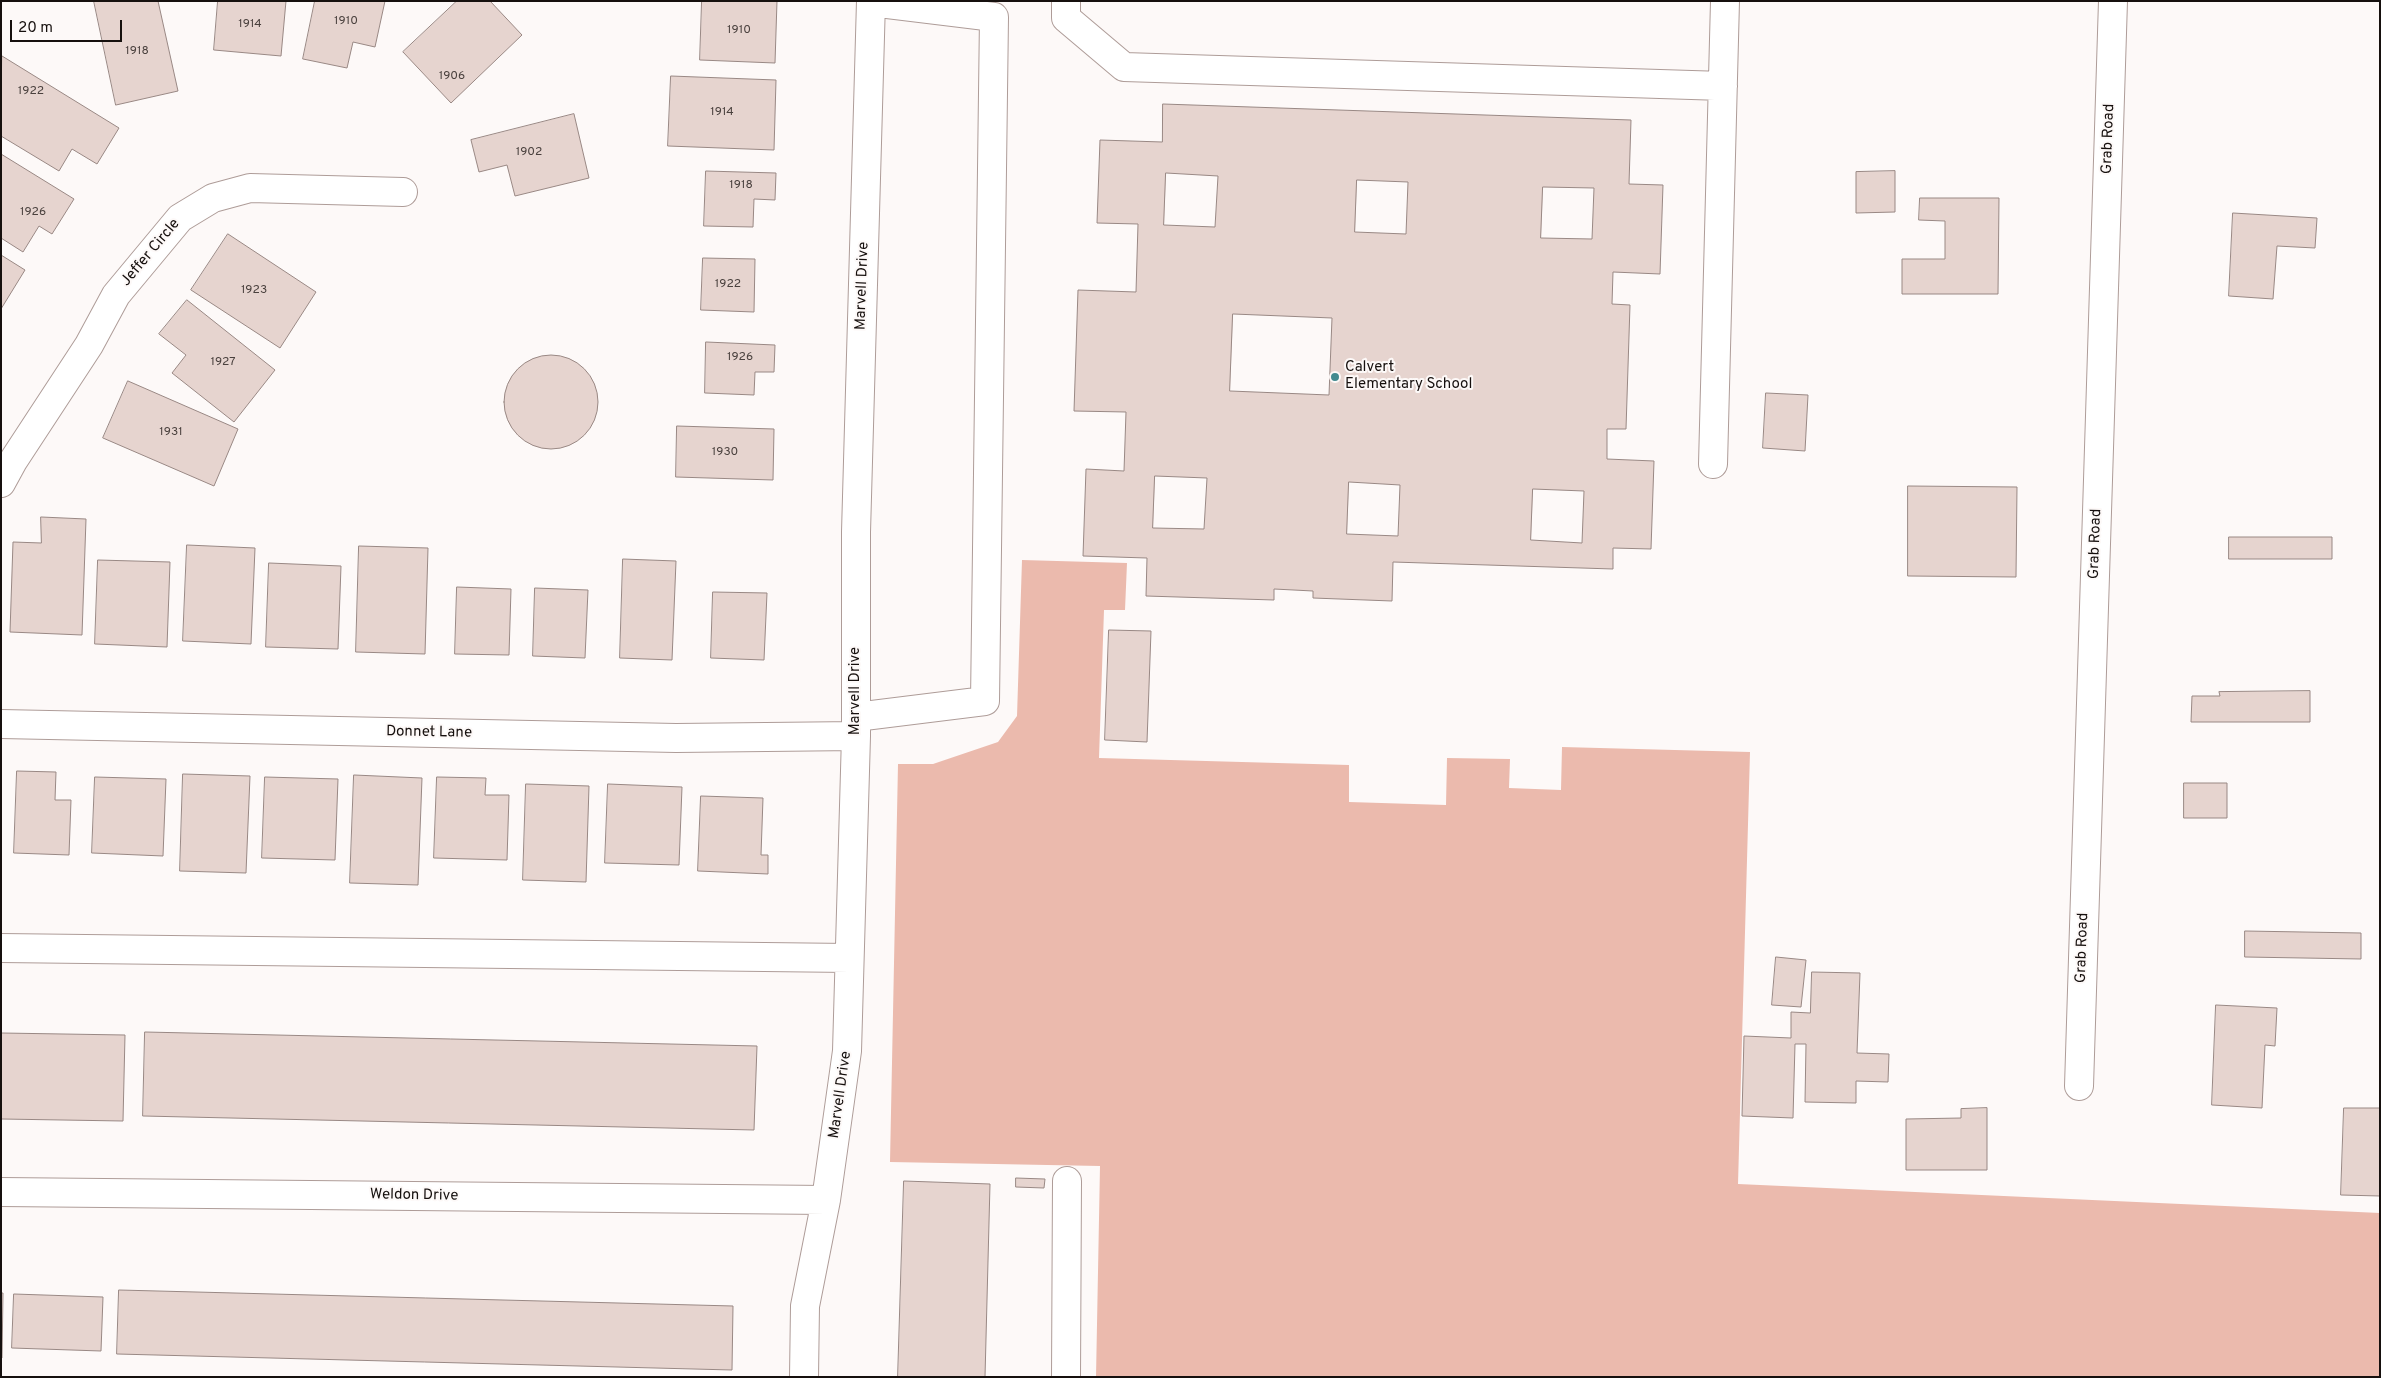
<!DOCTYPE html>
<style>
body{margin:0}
#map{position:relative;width:2381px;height:1378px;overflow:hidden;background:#fdf9f8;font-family:Overpass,sans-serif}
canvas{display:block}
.frame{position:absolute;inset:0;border:2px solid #16100e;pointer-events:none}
.scale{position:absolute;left:10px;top:20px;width:112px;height:22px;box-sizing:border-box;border:2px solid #16100e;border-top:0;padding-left:6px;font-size:15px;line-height:18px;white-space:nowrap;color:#16100e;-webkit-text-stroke:4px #fdf9f8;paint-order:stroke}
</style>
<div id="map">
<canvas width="2381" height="1378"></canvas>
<div class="frame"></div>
<div class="scale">20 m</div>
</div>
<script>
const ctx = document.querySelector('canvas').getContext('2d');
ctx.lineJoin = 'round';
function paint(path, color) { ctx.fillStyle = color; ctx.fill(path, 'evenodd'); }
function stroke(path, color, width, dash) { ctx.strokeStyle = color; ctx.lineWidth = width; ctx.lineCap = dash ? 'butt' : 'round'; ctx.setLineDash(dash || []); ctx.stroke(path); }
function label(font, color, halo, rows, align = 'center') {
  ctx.font = font + ' Overpass,sans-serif'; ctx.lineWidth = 4; ctx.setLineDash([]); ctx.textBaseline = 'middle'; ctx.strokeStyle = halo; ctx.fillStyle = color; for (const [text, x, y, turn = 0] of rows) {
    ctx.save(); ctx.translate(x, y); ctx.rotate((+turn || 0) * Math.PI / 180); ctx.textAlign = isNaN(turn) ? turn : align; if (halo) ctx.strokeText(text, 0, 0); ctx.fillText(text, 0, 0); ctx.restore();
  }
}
paint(new Path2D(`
 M 1022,560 L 1127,563 L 1125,610 L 1104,610 L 1099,758 L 1349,765 L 1349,802 L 1446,805 L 1447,758 L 1510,759 L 1509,788 L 1561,790 L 1562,747 L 1750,752 L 1738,1184 L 2380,1213 L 2380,1377 L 1096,1377 L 1100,1166 L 890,1162 L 898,764 L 933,764 L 998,742 L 1017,716 Z`), '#ebbaad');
const building = new Path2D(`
 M 94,1 L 158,1 L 178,91 L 116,105 Z
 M 218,1 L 286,1 L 281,56 L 214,50 Z
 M 315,1 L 385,1 L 375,47 L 353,42 L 347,68 L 303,59 Z
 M 457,1 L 490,1 L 522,35 L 451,103 L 403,52 Z
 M 702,1 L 777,1 L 775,63 L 700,60 Z
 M 2,56 L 119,128 L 97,164 L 72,149 L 59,171 L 1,136 Z
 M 671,76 L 776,80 L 774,150 L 668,146 Z
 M 1163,104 L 1631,120 L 1629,184 L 1663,185 L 1660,274 L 1613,272 L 1612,304 L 1630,305 L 1626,429 L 1607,429 L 1607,459 L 1654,461 L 1651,549 L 1613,548 L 1613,569 L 1393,562 L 1392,601 L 1313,598 L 1313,591 L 1274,589 L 1274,600 L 1146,596 L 1147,558 L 1083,556 L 1086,469 L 1124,471 L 1126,412 L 1074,411 L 1078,290 L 1136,292 L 1138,224 L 1097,223 L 1100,140 L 1162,142 ZM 1166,173 L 1218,176 L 1215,227 L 1164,225 ZM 1357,180 L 1408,182 L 1406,234 L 1355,232 ZM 1543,187 L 1594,188 L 1592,239 L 1541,238 ZM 1233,314 L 1332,318 L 1329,395 L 1230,391 ZM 1155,476 L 1207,478 L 1204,529 L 1153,528 ZM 1349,482 L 1400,485 L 1398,536 L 1347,534 ZM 1533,489 L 1584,491 L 1582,543 L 1531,540 Z
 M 574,114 L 589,178 L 515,196 L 507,165 L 479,172 L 471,140 Z
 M 1,154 L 74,199 L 52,234 L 39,226 L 23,252 L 1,238 Z
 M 706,171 L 776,173 L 775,200 L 754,199 L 753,227 L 704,226 Z
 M 1895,171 L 1895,212 L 1856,213 L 1856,172 Z
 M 1920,198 L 1999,198 L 1998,294 L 1902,294 L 1902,259 L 1945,259 L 1945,221 L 1919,220 Z
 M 2233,213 L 2317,218 L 2315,248 L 2277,246 L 2273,299 L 2229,296 Z
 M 228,234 L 316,292 L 280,348 L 191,290 Z
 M 1,255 L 25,270 L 1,309 Z
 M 703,258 L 755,259 L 754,312 L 701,310 Z
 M 187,300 L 275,370 L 234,422 L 172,373 L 186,355 L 159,334 Z
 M 706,342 L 775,345 L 774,372 L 755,372 L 754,395 L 705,393 Z
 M504 402a47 47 0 1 1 94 0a47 47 0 1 1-94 0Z
 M 128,381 L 238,429 L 214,486 L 103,438 Z
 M 1766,393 L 1808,395 L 1805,451 L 1763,448 Z
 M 677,426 L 774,429 L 773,480 L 676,477 Z
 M 1908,486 L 2017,487 L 2016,577 L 1908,576 Z
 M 41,517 L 86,519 L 82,635 L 10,632 L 13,542 L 41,543 Z
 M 2229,537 L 2332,537 L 2332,559 L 2229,559 Z
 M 187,545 L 255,548 L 251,644 L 183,641 Z
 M 359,546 L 428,548 L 425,654 L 356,652 Z
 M 623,559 L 676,561 L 672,660 L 620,658 Z
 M 98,560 L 170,562 L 167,647 L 95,644 Z
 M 269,563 L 341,566 L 338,649 L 266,647 Z
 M 457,587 L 511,589 L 509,655 L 455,654 Z
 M 535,588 L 588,590 L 585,658 L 533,656 Z
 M 713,592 L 767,593 L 764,660 L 711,658 Z
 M 1109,630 L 1151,631 L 1147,742 L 1105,740 Z
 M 2310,691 L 2310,722 L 2191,722 L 2192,696 L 2220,696 L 2219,692 Z
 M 17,771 L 56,772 L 55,800 L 71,800 L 69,855 L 14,853 Z
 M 183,774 L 250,776 L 246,873 L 180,871 Z
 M 354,775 L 422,778 L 418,885 L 350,883 Z
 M 95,777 L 166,779 L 163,856 L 92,853 Z
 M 265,777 L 338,779 L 335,860 L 262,858 Z
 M 437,777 L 486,778 L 485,795 L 509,795 L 507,860 L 434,858 Z
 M 2184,783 L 2227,783 L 2227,818 L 2184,818 Z
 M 526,784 L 589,786 L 586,882 L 523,880 Z
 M 608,784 L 682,787 L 679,865 L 605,863 Z
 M 701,796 L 763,798 L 761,855 L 768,855 L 768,874 L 698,871 Z
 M 2245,931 L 2361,933 L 2361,959 L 2245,957 Z
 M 1776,957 L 1806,960 L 1801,1007 L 1772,1005 Z
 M 1812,972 L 1860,973 L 1857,1053 L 1889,1054 L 1888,1082 L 1856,1081 L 1856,1103 L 1805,1102 L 1806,1044 L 1795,1044 L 1793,1118 L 1742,1116 L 1744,1036 L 1791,1038 L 1791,1012 L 1810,1013 Z
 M 2216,1005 L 2277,1008 L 2275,1046 L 2265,1045 L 2262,1108 L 2212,1105 Z
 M 145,1032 L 757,1046 L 754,1130 L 143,1116 Z
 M 1,1033 L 125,1035 L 123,1121 L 1,1119 Z
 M 1987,1108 L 1987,1170 L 1906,1170 L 1906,1119 L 1961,1118 L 1961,1109 Z
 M 2344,1108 L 2380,1108 L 2380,1196 L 2341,1195 Z
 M 1016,1178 L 1045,1179 L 1044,1188 L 1016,1187 Z
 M 904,1181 L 990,1184 L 985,1377 L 898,1377 Z
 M 119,1290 L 733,1306 L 732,1370 L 117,1354 Z
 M 1,1293 L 3,1293 L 2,1358 L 1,1358 Z
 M 14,1294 L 103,1297 L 101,1351 L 12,1348 Z`);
paint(building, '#e6d4cf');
stroke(building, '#998884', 1);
const minor = new Path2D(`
 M 1066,1 L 1066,18 L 1124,67 L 1723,86
 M 1713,464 L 1725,1
 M 1,483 L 13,461 L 89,345 L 116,295 L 180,218 L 213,198 L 250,188 L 403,192
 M 856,717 L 985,701 L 994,17 L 871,2
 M 1,724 L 676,738 L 856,736
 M 1,948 L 849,958
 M 2079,1086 L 2113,1
 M 1,1192 L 826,1200
 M 804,1377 L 805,1306 L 826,1200 L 847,1051 L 856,736 L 856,532 L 871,1
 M 1066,1377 L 1067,1181`);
stroke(minor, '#ae9c98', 30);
stroke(minor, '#fff', 28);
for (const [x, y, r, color] of [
 [1335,377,5,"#428a8f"]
]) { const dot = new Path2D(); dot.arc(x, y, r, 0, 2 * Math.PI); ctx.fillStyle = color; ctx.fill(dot); stroke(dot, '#fdf9f8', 2); }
label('12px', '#4a413e', null, [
 ["1910",346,22],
 ["1914",250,25],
 ["1910",739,31],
 ["1918",137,52],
 ["1906",452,77],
 ["1922",31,92],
 ["1914",722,113],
 ["1902",529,153],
 ["1918",741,186],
 ["1926",33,213],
 ["1922",728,285],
 ["1923",254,291],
 ["1926",740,358],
 ["1927",223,363],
 ["1931",171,433],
 ["1930",725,453]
]);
label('15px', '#16100e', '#fdf9f8', [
 ["Grab Road",2109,139,-88],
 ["Jeffer Circle",151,253,-50],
 ["Marvell Drive",863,286,-88],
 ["Grab Road",2096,544,-88],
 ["Marvell Drive",856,691,-90],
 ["Donnet Lane",429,733,1],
 ["Grab Road",2083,948,-88],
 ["Marvell Drive",841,1095,-82],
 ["Weldon Drive",414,1196,1]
]);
label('15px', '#16100e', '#fdf9f8', [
 ["Calvert",1345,368],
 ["Elementary School",1345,385]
], 'left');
</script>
